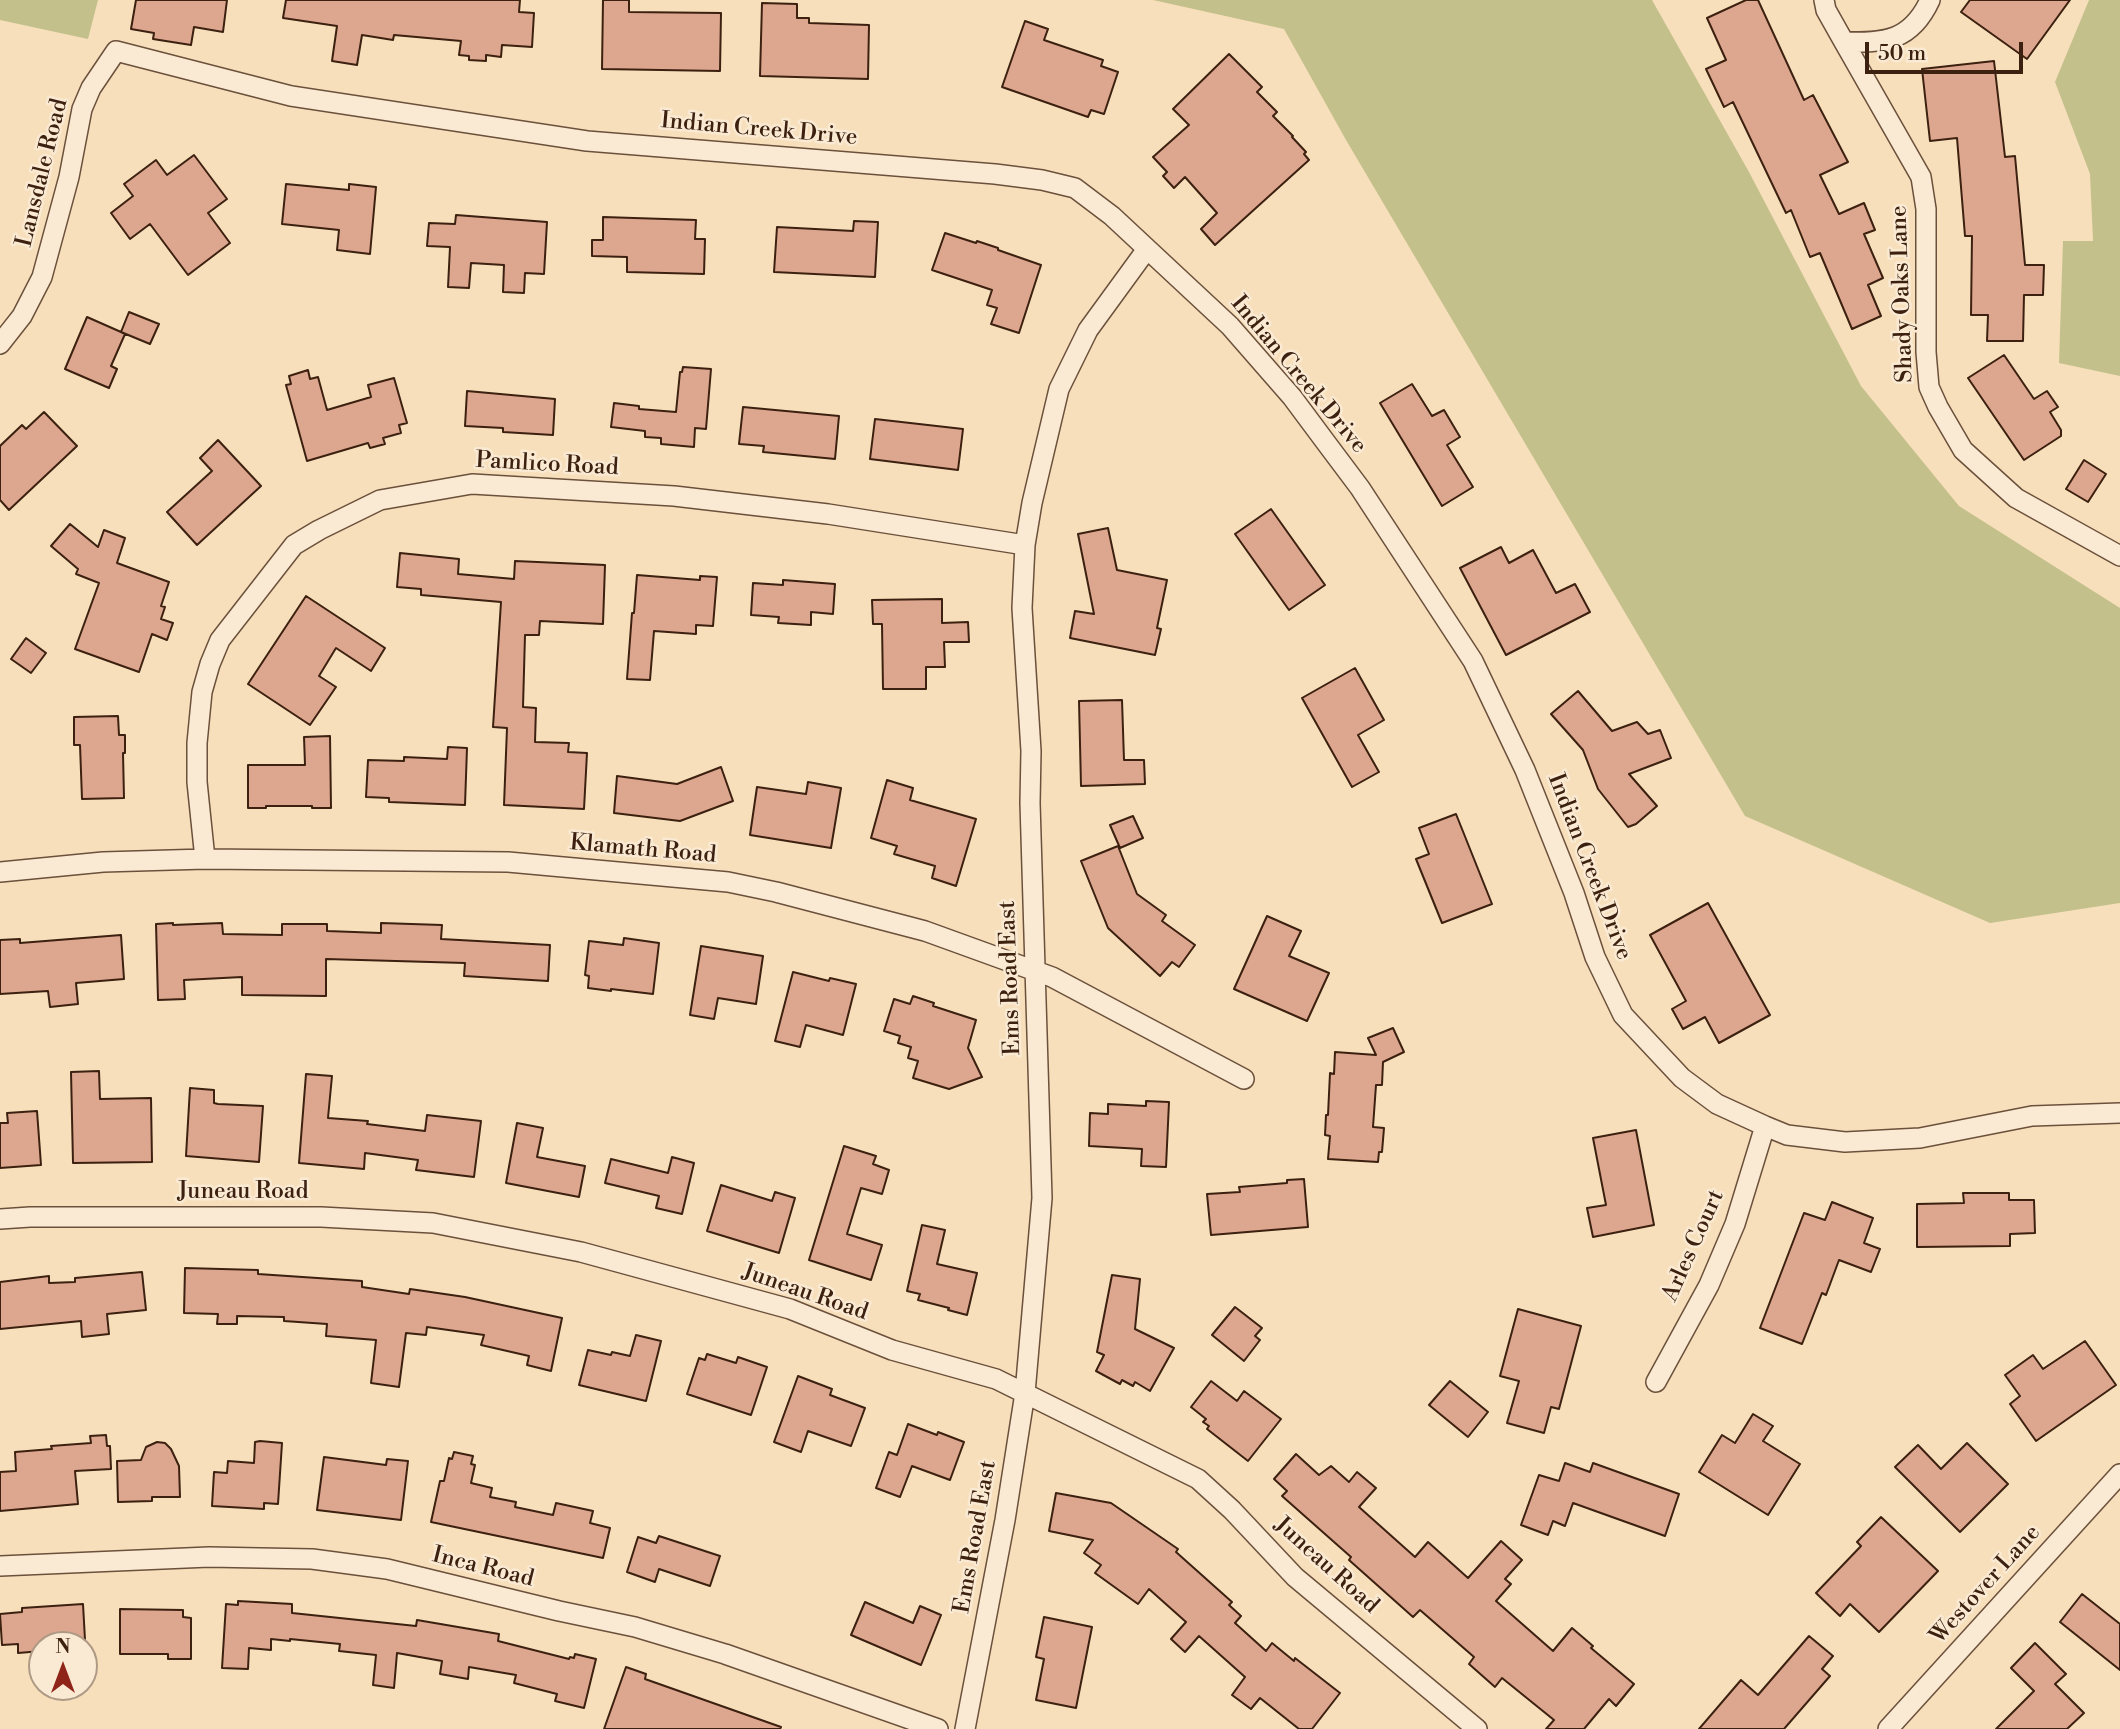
<!DOCTYPE html>
<style>
body{margin:0}
#map{position:relative;width:2120px;height:1729px;overflow:hidden;background:#f7dfbb;font-family:"Libre Bodoni",serif}
canvas{display:block}
.north{position:absolute;left:28px;top:1631px;width:70px;height:70px;box-sizing:border-box;background:#faead3;border:2px solid #ae9985;border-radius:50%;rotate:0deg;font-size:19px;font-weight:700;line-height:28px;text-align:center;color:#3c2010}
.north::after{content:'';display:block;margin:auto;width:24px;height:32px;background:#8f2418;clip-path:polygon(50% 0,100% 100%,50% 72%,0 100%)}
.scale{position:absolute;left:1865px;top:42px;width:158px;height:32px;box-sizing:border-box;border:4px solid #3c2010;border-top:0;padding-left:9px;font-size:21px;line-height:24px;white-space:nowrap;color:#3c2010;-webkit-text-stroke:5px #faead3;paint-order:stroke}
</style>
<div id="map">
<canvas width="2120" height="1729"></canvas>
<div class="north">N</div>
<div class="scale">50 m</div>
</div>
<script>
const ctx = document.querySelector('canvas').getContext('2d');
ctx.lineJoin = 'round';
function paint(path, color) { ctx.fillStyle = color; ctx.fill(path, 'evenodd'); }
function stroke(path, color, width, dash) { ctx.strokeStyle = color; ctx.lineWidth = width; ctx.lineCap = dash ? 'butt' : 'round'; ctx.setLineDash(dash || []); ctx.stroke(path); }
function label(font, color, halo, rows, align = 'center') {
  ctx.font = font + ' "Libre Bodoni",serif'; ctx.lineWidth = 5; ctx.setLineDash([]); ctx.textBaseline = 'middle'; ctx.strokeStyle = halo; ctx.fillStyle = color; for (const [text, x, y, turn = 0] of rows) {
    ctx.save(); ctx.translate(x, y); ctx.rotate((+turn || 0) * Math.PI / 180); ctx.textAlign = isNaN(turn) ? turn : align; if (halo) ctx.strokeText(text, 0, 0); ctx.fillText(text, 0, 0); ctx.restore();
  }
}
paint(new Path2D(`
 M 0,0 L 98,0 L 88,39 L 0,20 Z
 M 1153,0 L 1652,0 L 1749,172 L 1861,386 L 1959,506 L 2120,608 L 2120,903 L 1990,923 L 1745,816 L 1346,140 L 1284,29 Z
 M 2089,0 L 2120,0 L 2120,376 L 2059,363 L 2063,241 L 2093,241 L 2090,174 L 2055,82 Z`), '#c4c08b');
const building = new Path2D(`
 M 136,0 L 227,0 L 223,32 L 194,27 L 191,45 L 153,39 L 154,33 L 131,29 Z
 M 286,0 L 520,0 L 519,12 L 534,13 L 532,47 L 502,45 L 501,57 L 486,55 L 486,61 L 469,60 L 469,56 L 459,55 L 461,41 L 394,35 L 393,40 L 362,35 L 357,65 L 332,61 L 337,26 L 283,18 Z
 M 603,0 L 629,0 L 629,12 L 721,13 L 720,71 L 602,69 Z
 M 1746,0 L 1758,0 L 1804,100 L 1813,95 L 1848,162 L 1820,175 L 1839,214 L 1864,203 L 1875,230 L 1864,234 L 1883,278 L 1868,285 L 1881,316 L 1852,329 L 1820,253 L 1810,257 L 1791,210 L 1786,213 L 1733,102 L 1724,107 L 1706,69 L 1726,60 L 1707,18 Z
 M 1970,0 L 2070,0 L 2027,59 L 1961,12 Z
 M 762,3 L 797,4 L 797,18 L 809,18 L 809,23 L 869,25 L 868,79 L 760,76 Z
 M 1025,21 L 1048,29 L 1044,40 L 1103,60 L 1101,66 L 1118,72 L 1104,114 L 1091,110 L 1088,117 L 1002,87 Z
 M 1229,54 L 1262,87 L 1257,92 L 1277,112 L 1273,116 L 1293,136 L 1292,137 L 1306,152 L 1304,154 L 1309,160 L 1215,245 L 1201,229 L 1217,213 L 1185,177 L 1174,188 L 1163,176 L 1167,172 L 1153,157 L 1189,125 L 1173,109 Z
 M 1994,61 L 2005,157 L 2015,156 L 2025,265 L 2044,265 L 2043,295 L 2024,295 L 2023,341 L 1987,341 L 1988,315 L 1971,315 L 1972,236 L 1965,236 L 1957,138 L 1930,141 L 1922,69 Z
 M 194,155 L 227,199 L 208,213 L 230,243 L 188,275 L 150,224 L 130,239 L 111,213 L 133,196 L 124,184 L 156,160 L 167,175 Z
 M 286,184 L 349,190 L 349,184 L 376,187 L 370,254 L 337,250 L 339,230 L 282,224 Z
 M 456,215 L 547,222 L 544,274 L 525,273 L 524,293 L 503,292 L 504,265 L 471,263 L 469,288 L 448,287 L 450,247 L 427,246 L 429,223 L 455,224 Z
 M 603,217 L 696,220 L 695,239 L 705,239 L 704,274 L 627,272 L 627,257 L 592,256 L 592,240 L 603,240 Z
 M 854,221 L 878,222 L 875,277 L 774,272 L 777,227 L 853,231 Z
 M 945,233 L 976,243 L 977,241 L 998,248 L 998,250 L 1041,265 L 1019,333 L 991,324 L 997,308 L 987,305 L 992,290 L 932,270 Z
 M 129,312 L 159,324 L 150,344 L 121,332 L 125,334 L 111,366 L 117,369 L 109,388 L 65,369 L 87,317 L 121,332 Z
 M 2004,355 L 2034,399 L 2047,391 L 2058,407 L 2050,412 L 2061,430 L 2061,436 L 2024,460 L 1968,378 Z
 M 683,367 L 711,369 L 706,429 L 695,428 L 694,447 L 661,444 L 661,438 L 645,437 L 645,431 L 611,427 L 614,403 L 639,406 L 639,409 L 676,412 L 680,372 L 682,372 Z
 M 308,370 L 310,379 L 318,377 L 327,410 L 371,397 L 368,385 L 394,378 L 407,423 L 399,425 L 401,433 L 383,438 L 385,444 L 370,448 L 368,443 L 307,461 L 286,385 L 291,384 L 289,376 Z
 M 1412,384 L 1432,416 L 1444,410 L 1460,437 L 1447,445 L 1473,487 L 1442,506 L 1380,403 Z
 M 467,391 L 555,399 L 553,435 L 503,432 L 503,428 L 465,426 Z
 M 743,407 L 839,416 L 835,459 L 763,452 L 764,446 L 739,444 Z
 M 44,412 L 77,446 L 9,510 L 0,500 L 0,446 L 22,425 L 26,429 Z
 M 875,419 L 963,429 L 958,470 L 870,459 Z
 M 218,440 L 261,486 L 197,545 L 167,512 L 212,471 L 200,458 Z
 M 2084,460 L 2106,474 L 2088,502 L 2066,489 Z
 M 1271,509 L 1325,585 L 1289,610 L 1235,534 Z
 M 70,524 L 98,547 L 104,530 L 125,538 L 117,563 L 169,582 L 161,606 L 165,607 L 161,619 L 173,623 L 167,640 L 152,634 L 139,672 L 75,649 L 99,583 L 76,574 L 78,569 L 51,546 Z
 M 1108,528 L 1117,570 L 1167,580 L 1157,628 L 1161,629 L 1155,655 L 1070,638 L 1075,611 L 1094,614 L 1078,534 Z
 M 1501,547 L 1509,563 L 1533,550 L 1556,593 L 1575,584 L 1590,612 L 1506,655 L 1460,568 Z
 M 400,553 L 459,559 L 458,574 L 514,579 L 515,561 L 605,565 L 603,624 L 540,621 L 539,635 L 525,635 L 523,707 L 536,708 L 535,742 L 569,743 L 568,752 L 587,753 L 584,809 L 504,805 L 507,728 L 493,727 L 501,602 L 421,595 L 421,589 L 397,587 Z
 M 637,575 L 700,580 L 700,576 L 717,577 L 713,626 L 696,625 L 696,634 L 654,631 L 650,680 L 627,679 L 632,613 L 634,613 Z
 M 783,580 L 835,584 L 833,614 L 811,612 L 811,625 L 778,623 L 779,617 L 751,615 L 753,583 L 783,585 Z
 M 306,596 L 385,648 L 371,671 L 336,648 L 319,676 L 336,687 L 310,725 L 248,684 Z
 M 942,599 L 942,623 L 968,622 L 969,642 L 944,642 L 945,667 L 926,667 L 926,689 L 883,689 L 882,624 L 873,624 L 872,600 Z
 M 26,638 L 46,653 L 31,673 L 11,659 Z
 M 1355,668 L 1384,720 L 1358,735 L 1379,772 L 1352,787 L 1302,698 Z
 M 1578,691 L 1612,731 L 1637,722 L 1648,734 L 1660,730 L 1671,758 L 1629,774 L 1657,806 L 1636,824 L 1628,827 L 1598,789 L 1583,750 L 1551,714 Z
 M 1122,700 L 1124,760 L 1144,760 L 1145,784 L 1081,786 L 1079,701 Z
 M 118,716 L 119,735 L 125,735 L 125,753 L 123,753 L 124,798 L 82,799 L 80,745 L 74,745 L 74,717 Z
 M 330,736 L 331,808 L 312,808 L 312,806 L 266,806 L 266,808 L 248,808 L 248,765 L 305,765 L 304,737 Z
 M 448,747 L 467,748 L 465,805 L 389,802 L 389,798 L 366,797 L 368,760 L 404,761 L 404,757 L 447,759 Z
 M 721,767 L 733,801 L 680,821 L 614,813 L 617,776 L 677,784 Z
 M 887,780 L 913,788 L 910,800 L 976,819 L 956,886 L 932,878 L 935,866 L 894,854 L 897,846 L 871,838 Z
 M 808,782 L 841,788 L 831,848 L 750,835 L 757,787 L 806,794 Z
 M 1456,814 L 1492,904 L 1442,923 L 1416,859 L 1429,854 L 1419,828 Z
 M 1133,816 L 1143,838 L 1120,848 L 1110,825 Z
 M 1118,846 L 1137,894 L 1166,915 L 1162,921 L 1195,945 L 1179,967 L 1172,962 L 1160,976 L 1108,928 L 1081,861 Z
 M 1708,903 L 1770,1015 L 1719,1043 L 1705,1017 L 1683,1029 L 1672,1009 L 1686,1001 L 1650,935 Z
 M 1267,916 L 1301,931 L 1289,956 L 1329,973 L 1307,1021 L 1234,989 Z
 M 173,923 L 173,925 L 222,923 L 223,934 L 282,935 L 282,924 L 327,924 L 327,931 L 381,933 L 381,923 L 442,925 L 441,939 L 550,945 L 548,981 L 464,976 L 465,963 L 326,959 L 326,996 L 242,995 L 242,977 L 184,980 L 185,999 L 158,1000 L 156,924 Z
 M 121,935 L 124,979 L 76,983 L 78,1004 L 50,1007 L 48,991 L 0,994 L 0,940 L 20,939 L 20,943 Z
 M 624,938 L 659,943 L 653,994 L 611,989 L 611,991 L 588,988 L 589,976 L 585,975 L 589,941 L 623,945 Z
 M 701,946 L 763,956 L 756,1004 L 718,998 L 714,1019 L 690,1015 Z
 M 793,972 L 829,981 L 830,978 L 856,984 L 843,1035 L 806,1025 L 800,1047 L 775,1041 Z
 M 913,996 L 934,1003 L 933,1006 L 976,1020 L 968,1048 L 982,1077 L 949,1089 L 913,1078 L 918,1061 L 908,1058 L 911,1047 L 898,1043 L 900,1036 L 884,1031 L 894,999 L 910,1004 Z
 M 1393,1028 L 1404,1052 L 1383,1062 L 1382,1085 L 1376,1085 L 1373,1127 L 1384,1128 L 1382,1152 L 1379,1152 L 1378,1162 L 1328,1159 L 1330,1136 L 1325,1135 L 1326,1115 L 1328,1115 L 1330,1073 L 1334,1074 L 1335,1052 L 1376,1055 L 1368,1038 Z
 M 99,1071 L 100,1099 L 151,1098 L 152,1162 L 73,1163 L 71,1072 Z
 M 306,1074 L 332,1076 L 328,1118 L 368,1121 L 367,1124 L 425,1131 L 427,1115 L 481,1121 L 474,1177 L 416,1170 L 418,1160 L 365,1153 L 364,1169 L 299,1163 Z
 M 190,1088 L 214,1090 L 214,1103 L 218,1104 L 263,1106 L 259,1162 L 186,1156 Z
 M 1146,1101 L 1169,1102 L 1166,1167 L 1141,1166 L 1142,1149 L 1089,1146 L 1090,1113 L 1108,1114 L 1108,1104 L 1146,1106 Z
 M 37,1111 L 41,1165 L 0,1168 L 0,1123 L 8,1123 L 7,1113 Z
 M 517,1123 L 543,1128 L 537,1157 L 585,1166 L 579,1197 L 506,1183 Z
 M 1636,1130 L 1654,1225 L 1593,1237 L 1587,1208 L 1606,1205 L 1593,1138 Z
 M 844,1146 L 876,1156 L 873,1164 L 889,1170 L 882,1194 L 861,1188 L 847,1234 L 882,1245 L 871,1280 L 809,1260 Z
 M 672,1157 L 694,1163 L 682,1214 L 656,1208 L 659,1196 L 605,1183 L 611,1159 L 668,1173 Z
 M 1304,1179 L 1308,1227 L 1211,1235 L 1207,1194 L 1240,1192 L 1239,1187 L 1287,1183 L 1287,1180 Z
 M 721,1185 L 772,1201 L 775,1192 L 795,1198 L 779,1253 L 707,1231 Z
 M 1963,1193 L 2009,1193 L 2009,1200 L 2034,1200 L 2035,1233 L 2010,1234 L 2010,1246 L 1917,1247 L 1917,1204 L 1964,1203 Z
 M 1832,1202 L 1873,1218 L 1864,1243 L 1880,1249 L 1871,1272 L 1839,1260 L 1826,1295 L 1822,1293 L 1802,1344 L 1760,1328 L 1804,1213 L 1825,1220 Z
 M 922,1225 L 945,1230 L 937,1264 L 977,1273 L 967,1315 L 948,1310 L 949,1308 L 918,1300 L 920,1294 L 907,1291 Z
 M 185,1268 L 258,1270 L 258,1274 L 362,1281 L 362,1287 L 409,1294 L 410,1289 L 465,1297 L 562,1318 L 551,1371 L 527,1365 L 529,1356 L 481,1345 L 484,1335 L 427,1327 L 426,1335 L 406,1333 L 399,1387 L 371,1383 L 376,1340 L 326,1336 L 327,1324 L 284,1321 L 284,1317 L 237,1316 L 237,1324 L 217,1324 L 218,1314 L 184,1313 Z
 M 142,1272 L 146,1310 L 107,1314 L 109,1334 L 82,1337 L 81,1321 L 0,1329 L 0,1282 L 49,1276 L 49,1283 L 75,1282 L 75,1278 Z
 M 1112,1275 L 1140,1279 L 1135,1329 L 1174,1348 L 1150,1391 L 1135,1382 L 1133,1386 L 1122,1380 L 1120,1384 L 1096,1371 L 1104,1355 L 1097,1352 Z
 M 1235,1307 L 1262,1328 L 1255,1336 L 1260,1340 L 1244,1361 L 1212,1335 Z
 M 1518,1309 L 1581,1326 L 1559,1409 L 1551,1407 L 1544,1433 L 1507,1423 L 1519,1381 L 1500,1376 Z
 M 636,1335 L 661,1341 L 646,1401 L 579,1385 L 588,1350 L 611,1355 L 612,1352 L 630,1356 Z
 M 2085,1341 L 2116,1385 L 2036,1441 L 2010,1404 L 2020,1396 L 2005,1375 L 2033,1355 L 2043,1369 Z
 M 707,1354 L 736,1363 L 738,1357 L 767,1367 L 751,1415 L 687,1394 L 699,1358 L 705,1360 Z
 M 798,1376 L 832,1389 L 830,1395 L 865,1408 L 851,1446 L 808,1431 L 801,1452 L 774,1442 Z
 M 1211,1381 L 1237,1401 L 1244,1391 L 1281,1419 L 1248,1461 L 1207,1429 L 1209,1426 L 1203,1422 L 1206,1419 L 1191,1407 Z
 M 1450,1381 L 1488,1412 L 1468,1437 L 1429,1405 Z
 M 1753,1414 L 1773,1426 L 1763,1441 L 1800,1464 L 1768,1515 L 1699,1472 L 1722,1435 L 1735,1443 Z
 M 908,1424 L 937,1435 L 938,1432 L 964,1442 L 950,1480 L 912,1466 L 900,1497 L 876,1488 L 889,1452 L 897,1455 Z
 M 106,1435 L 107,1446 L 110,1446 L 111,1469 L 75,1471 L 78,1504 L 0,1511 L 0,1472 L 16,1471 L 15,1452 L 52,1449 L 51,1446 L 91,1443 L 90,1436 Z
 M 260,1441 L 282,1443 L 278,1504 L 264,1503 L 264,1509 L 212,1506 L 214,1472 L 227,1473 L 228,1461 L 254,1463 L 255,1442 Z
 M 157,1442 L 165,1443 L 171,1449 L 179,1466 L 180,1497 L 152,1497 L 152,1501 L 118,1502 L 117,1461 L 141,1460 L 146,1447 Z
 M 1967,1443 L 2008,1484 L 1960,1532 L 1895,1467 L 1918,1445 L 1941,1469 Z
 M 454,1452 L 473,1456 L 471,1464 L 475,1465 L 471,1483 L 492,1488 L 490,1497 L 516,1502 L 515,1507 L 553,1515 L 556,1503 L 593,1511 L 590,1523 L 610,1528 L 603,1558 L 431,1522 L 440,1481 L 444,1481 L 449,1458 L 452,1459 Z
 M 1296,1454 L 1319,1475 L 1331,1466 L 1349,1482 L 1357,1472 L 1376,1488 L 1359,1507 L 1415,1557 L 1428,1542 L 1468,1578 L 1501,1541 L 1522,1560 L 1505,1579 L 1511,1584 L 1496,1601 L 1553,1651 L 1572,1628 L 1593,1646 L 1591,1648 L 1634,1684 L 1616,1706 L 1609,1699 L 1584,1729 L 1546,1729 L 1554,1720 L 1502,1678 L 1495,1687 L 1469,1664 L 1474,1657 L 1420,1610 L 1413,1617 L 1349,1560 L 1351,1557 L 1282,1496 L 1287,1491 L 1274,1479 Z
 M 324,1457 L 386,1465 L 387,1459 L 408,1461 L 401,1520 L 317,1510 Z
 M 1565,1463 L 1590,1472 L 1593,1463 L 1679,1494 L 1665,1536 L 1573,1503 L 1565,1526 L 1553,1521 L 1548,1535 L 1521,1525 L 1539,1475 L 1559,1481 Z
 M 1056,1493 L 1111,1503 L 1178,1549 L 1176,1552 L 1232,1602 L 1229,1605 L 1241,1616 L 1235,1623 L 1266,1651 L 1272,1643 L 1294,1661 L 1295,1658 L 1340,1693 L 1312,1729 L 1299,1729 L 1260,1698 L 1251,1709 L 1232,1695 L 1245,1677 L 1199,1636 L 1185,1652 L 1171,1639 L 1186,1622 L 1149,1589 L 1138,1604 L 1095,1573 L 1101,1565 L 1084,1553 L 1093,1540 L 1049,1531 Z
 M 1881,1517 L 1938,1571 L 1879,1632 L 1850,1604 L 1840,1616 L 1816,1593 L 1861,1546 L 1857,1542 Z
 M 659,1536 L 720,1556 L 710,1586 L 659,1569 L 655,1582 L 627,1572 L 638,1537 L 656,1543 Z
 M 2082,1594 L 2120,1624 L 2120,1670 L 2060,1622 Z
 M 238,1601 L 292,1604 L 292,1613 L 416,1626 L 417,1620 L 499,1634 L 498,1641 L 569,1659 L 570,1657 L 574,1658 L 575,1654 L 596,1659 L 584,1708 L 555,1701 L 557,1694 L 514,1683 L 516,1675 L 469,1667 L 468,1679 L 440,1674 L 442,1661 L 397,1653 L 394,1688 L 373,1685 L 376,1655 L 339,1651 L 340,1644 L 290,1639 L 290,1641 L 271,1639 L 271,1650 L 249,1648 L 248,1669 L 222,1668 L 226,1604 L 238,1605 Z
 M 865,1602 L 913,1623 L 920,1606 L 941,1615 L 921,1665 L 851,1635 Z
 M 83,1604 L 85,1640 L 50,1642 L 50,1645 L 42,1645 L 42,1651 L 18,1653 L 18,1644 L 2,1645 L 0,1614 L 22,1612 L 22,1608 Z
 M 120,1609 L 183,1610 L 183,1617 L 191,1618 L 191,1659 L 168,1659 L 168,1654 L 120,1654 Z
 M 1044,1617 L 1092,1627 L 1076,1708 L 1036,1700 L 1044,1659 L 1036,1657 Z
 M 1809,1636 L 1833,1656 L 1822,1669 L 1830,1676 L 1784,1729 L 1699,1729 L 1741,1680 L 1758,1695 Z
 M 2035,1643 L 2066,1674 L 2055,1684 L 2084,1713 L 2067,1729 L 1996,1729 L 2034,1691 L 2011,1668 Z
 M 626,1667 L 646,1674 L 645,1679 L 781,1727 L 780,1729 L 604,1729 Z`);
paint(building, '#dda68e');
stroke(building, '#3c2010', 2);
const street = new Path2D(`
 M 1824,0 L 1826,10 L 1844,42 C 1885,43 1911,41 1930,0
 M 1844,42 L 1921,177 L 1926,209 L 1926,352 L 1929,387 L 1938,407 L 1963,450 L 2016,498 L 2120,556
 M 0,344 L 22,316 L 42,277 L 69,177 L 82,109 L 91,88 L 116,51 L 291,96 L 587,141 L 995,174 L 1042,180 L 1075,188 L 1112,216 L 1230,326 L 1292,397 L 1327,444 L 1360,488 L 1473,661 L 1525,770 L 1574,893 L 1595,957 L 1623,1015 L 1682,1078 L 1717,1104 L 1765,1126 L 1787,1135 L 1845,1142 L 1920,1138 L 2032,1116 L 2120,1113
 M 205,859 L 197,782 L 197,743 L 202,692 L 210,664 L 220,640 L 294,545 L 319,530 L 380,500 L 472,484 L 674,496 L 828,514 L 1025,545
 M 0,872 L 103,862 L 205,859 L 508,862 L 728,882 L 776,892 L 925,931 L 1052,977 L 1244,1079
 M 0,1219 L 30,1217 L 321,1217 L 433,1223 L 581,1252 L 790,1309 L 892,1350 L 996,1379 L 1198,1479 L 1232,1510 L 1295,1577 L 1477,1729
 M 1656,1382 L 1709,1285 L 1735,1224 L 1765,1126
 M 0,1566 L 209,1557 L 312,1559 L 387,1569 L 559,1611 L 635,1627 L 725,1654 L 938,1729
 M 965,1729 L 1005,1520 L 1025,1393 L 1042,1198 L 1030,803 L 1031,751 L 1022,608 L 1025,545 L 1032,503 L 1059,389 L 1088,330 L 1147,249
 M 1888,1729 L 2120,1474`);
stroke(street, '#6b503b', 22);
stroke(street, '#faead3', 19);
label('23px', '#3c2010', '#faead3', [
 ["Indian Creek Drive",759,130,5],
 ["Lansdale Road",43,173,-76],
 ["Shady Oaks Lane",1903,294,-92],
 ["Indian Creek Drive",1298,375,50],
 ["Pamlico Road",547,465,3],
 ["Klamath Road",643,850,5],
 ["Indian Creek Drive",1589,867,69],
 ["Ems Road East",1011,978,-92],
 ["Juneau Road",243,1192],
 ["Arles Court",1694,1246,-66],
 ["Juneau Road",805,1293,19],
 ["Ems Road East",976,1537,-80],
 ["Juneau Road",1326,1566,42],
 ["Inca Road",483,1568,14],
 ["Westover Lane",1986,1585,-48]
]);
</script>
